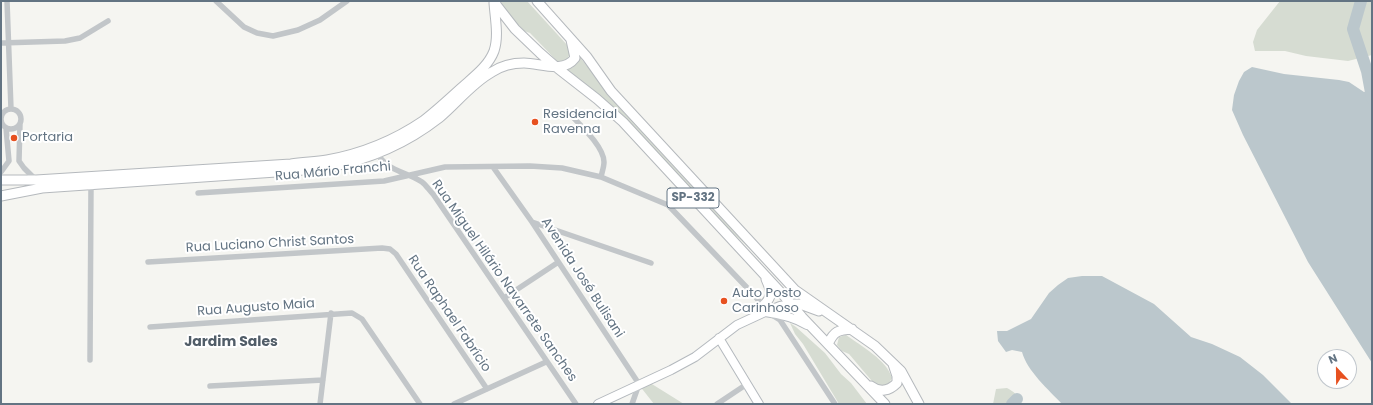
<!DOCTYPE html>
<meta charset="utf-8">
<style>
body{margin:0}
#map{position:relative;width:1373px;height:405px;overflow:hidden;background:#f5f5f1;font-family:Poppins,sans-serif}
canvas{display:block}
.frame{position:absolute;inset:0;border:2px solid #637483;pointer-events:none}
.north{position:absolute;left:1317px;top:349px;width:40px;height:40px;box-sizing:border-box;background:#fff;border:1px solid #c1c7cd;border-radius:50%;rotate:338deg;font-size:11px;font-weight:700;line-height:16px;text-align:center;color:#637483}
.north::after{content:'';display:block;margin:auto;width:14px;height:18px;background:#e75120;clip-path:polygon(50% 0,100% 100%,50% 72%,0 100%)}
</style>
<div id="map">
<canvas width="1373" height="405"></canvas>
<div class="frame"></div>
<div class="north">N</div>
</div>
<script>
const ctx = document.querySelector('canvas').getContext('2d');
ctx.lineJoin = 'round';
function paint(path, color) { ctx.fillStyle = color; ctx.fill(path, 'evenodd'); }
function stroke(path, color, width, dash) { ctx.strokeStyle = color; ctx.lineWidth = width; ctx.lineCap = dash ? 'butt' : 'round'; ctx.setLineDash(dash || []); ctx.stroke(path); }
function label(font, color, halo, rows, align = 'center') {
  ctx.font = font + ' Poppins,sans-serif'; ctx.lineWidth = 4; ctx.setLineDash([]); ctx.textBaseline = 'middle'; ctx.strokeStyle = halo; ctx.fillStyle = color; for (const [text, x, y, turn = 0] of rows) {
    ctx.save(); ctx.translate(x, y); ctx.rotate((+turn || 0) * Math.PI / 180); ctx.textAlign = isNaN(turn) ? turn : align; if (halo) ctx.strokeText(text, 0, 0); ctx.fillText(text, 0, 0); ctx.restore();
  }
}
paint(new Path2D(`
 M 502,1 L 527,1 L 568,46 L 571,52 L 566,61 L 560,62 L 557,61 L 530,33 L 521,30 L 507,15 L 501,3 Z
 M 1280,1 L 1372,1 L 1372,55 L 1348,61 L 1306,56 L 1285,51 L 1255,51 L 1253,42 L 1257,30 Z
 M 579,56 L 625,114 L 749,248 L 723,224 L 610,105 L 597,94 L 565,71 L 573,67 Z
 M 790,323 L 796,327 L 825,353 L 841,374 L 851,383 L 867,404 L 839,404 L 803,344 L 795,334 Z
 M 846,335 C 861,346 887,360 892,378 L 888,385 L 877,387 L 849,354 L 842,351 L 837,345 L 839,337 Z
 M 647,381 L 684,404 L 654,404 L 639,385 Z
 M 1007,388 C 1013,391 1020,396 1020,404 L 993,404 L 996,389 Z`), '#d6dcd2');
paint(new Path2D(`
 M 1252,67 L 1284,74 L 1339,80 L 1349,82 L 1364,92 L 1372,90 L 1372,363 L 1308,262 L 1243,135 L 1232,110 L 1234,95 L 1239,81 L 1244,72 Z
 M 1082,276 L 1102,276 L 1154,304 L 1191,337 L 1212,344 L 1240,357 L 1263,375 L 1292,404 L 1062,404 C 1049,390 1027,371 1022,352 L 1012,350 L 1006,352 L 998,341 L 997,331 L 1007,331 L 1031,319 L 1049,293 L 1058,285 L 1068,278 Z`), '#bbc7cc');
stroke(new Path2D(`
 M 1361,1 L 1353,29 L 1367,71 L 1372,98
 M 1012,404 L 1017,399`), '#bbc7cc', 12);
const secondary = new Path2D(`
 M 765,312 C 780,314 794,317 807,325
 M 719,338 L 759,404
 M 598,404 L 671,370 L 695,357 L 737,325 L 765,312 L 780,306 L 791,304`);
const primary = new Path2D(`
 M 537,1 L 587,57 L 611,91 L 795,290 L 875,346 L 901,371 L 919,404
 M 494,2 L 515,29 L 540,53 L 556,67 L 597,99 L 623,122 L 785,297 L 802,317 L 885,404
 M 1,180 L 36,180 L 291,164 C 303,162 315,162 327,160 C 360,154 395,140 423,121 C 436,111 448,100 460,89 C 472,78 488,67 494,51 C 499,36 495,18 494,3 L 496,1
 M 1,196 L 42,188 L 291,171 C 304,170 318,170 330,167 C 371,159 407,143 439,118 C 457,103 472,83 492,72 C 501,66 513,63 524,63 C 540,63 563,74 575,58 L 571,40
 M 791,304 L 800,304 L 819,311
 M 763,306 C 774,295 771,291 766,279
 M 828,344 C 834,331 838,330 852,329
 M 871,386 C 880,393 889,391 897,383 L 897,376 L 893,364`);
stroke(secondary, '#b4b9be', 10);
stroke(primary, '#b5b9bd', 11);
stroke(new Path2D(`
 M 7,1 L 11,109
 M 216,1 L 244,27 L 257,33 L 273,36 L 298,30 L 320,20 L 347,1
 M 1,43 L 65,41 L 80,38 L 108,21
 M1 119a10 10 0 1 1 20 0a10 10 0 1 1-20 0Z
 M 568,112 C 578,123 604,146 604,162 C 604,167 602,172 601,177
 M 20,124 L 19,161 L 24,168 L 36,180
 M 376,150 C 384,171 406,171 422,182 C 426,185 429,190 433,194 L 576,404
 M 493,167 L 532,222 L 639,384 L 632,404
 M 1,172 L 9,161 L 6,128
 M 198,193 L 384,181 L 445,167 L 530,166 L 562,168 L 601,177 L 668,205 L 753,294 L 764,307
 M 532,222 L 651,263
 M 148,262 L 382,248 L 390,249 L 396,254 L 487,389
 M 504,298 L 557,263
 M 772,315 L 780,320 L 835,404
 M 150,327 L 352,313 L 362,319 L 420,404
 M 90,360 L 91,185
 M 210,386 L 323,380
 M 320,404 L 331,313
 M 454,404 L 546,362
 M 717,404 L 747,384`), '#c2c6c9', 5.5);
stroke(secondary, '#fff', 8);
stroke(primary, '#fff', 9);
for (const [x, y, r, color] of [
 [535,122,4,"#e75120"],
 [14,138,4,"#e75120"],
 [724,301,4,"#e75120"]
]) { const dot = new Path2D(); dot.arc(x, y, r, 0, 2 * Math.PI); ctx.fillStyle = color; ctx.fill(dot); stroke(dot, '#fff', 1.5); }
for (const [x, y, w] of [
 [693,198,52]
]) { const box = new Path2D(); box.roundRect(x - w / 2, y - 10, w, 20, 3); ctx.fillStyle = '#fff'; ctx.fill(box); stroke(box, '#637483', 1); }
label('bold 12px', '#637483', null, [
 ["SP-332",693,198]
]);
label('13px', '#637483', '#fff', [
 ["Residencial",543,115],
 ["Ravenna",543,130],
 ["Portaria",22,138],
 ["Auto Posto",732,294],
 ["Carinhoso",732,309]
], 'left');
label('13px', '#637483', '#fff', [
 ["Rua Mário Franchi",333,172,-5],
 ["Rua Luciano Christ Santos",270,244,-3],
 ["Avenida José Bulisani",582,278,57],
 ["Rua Miguel Hilário Navarrete Sanches",504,281,55],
 ["Rua Augusto Maia",256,308,-4],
 ["Rua Raphael Fabrício",449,314,56]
]);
label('bold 14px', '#515d68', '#fff', [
 ["Jardim Sales",231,342]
]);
</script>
